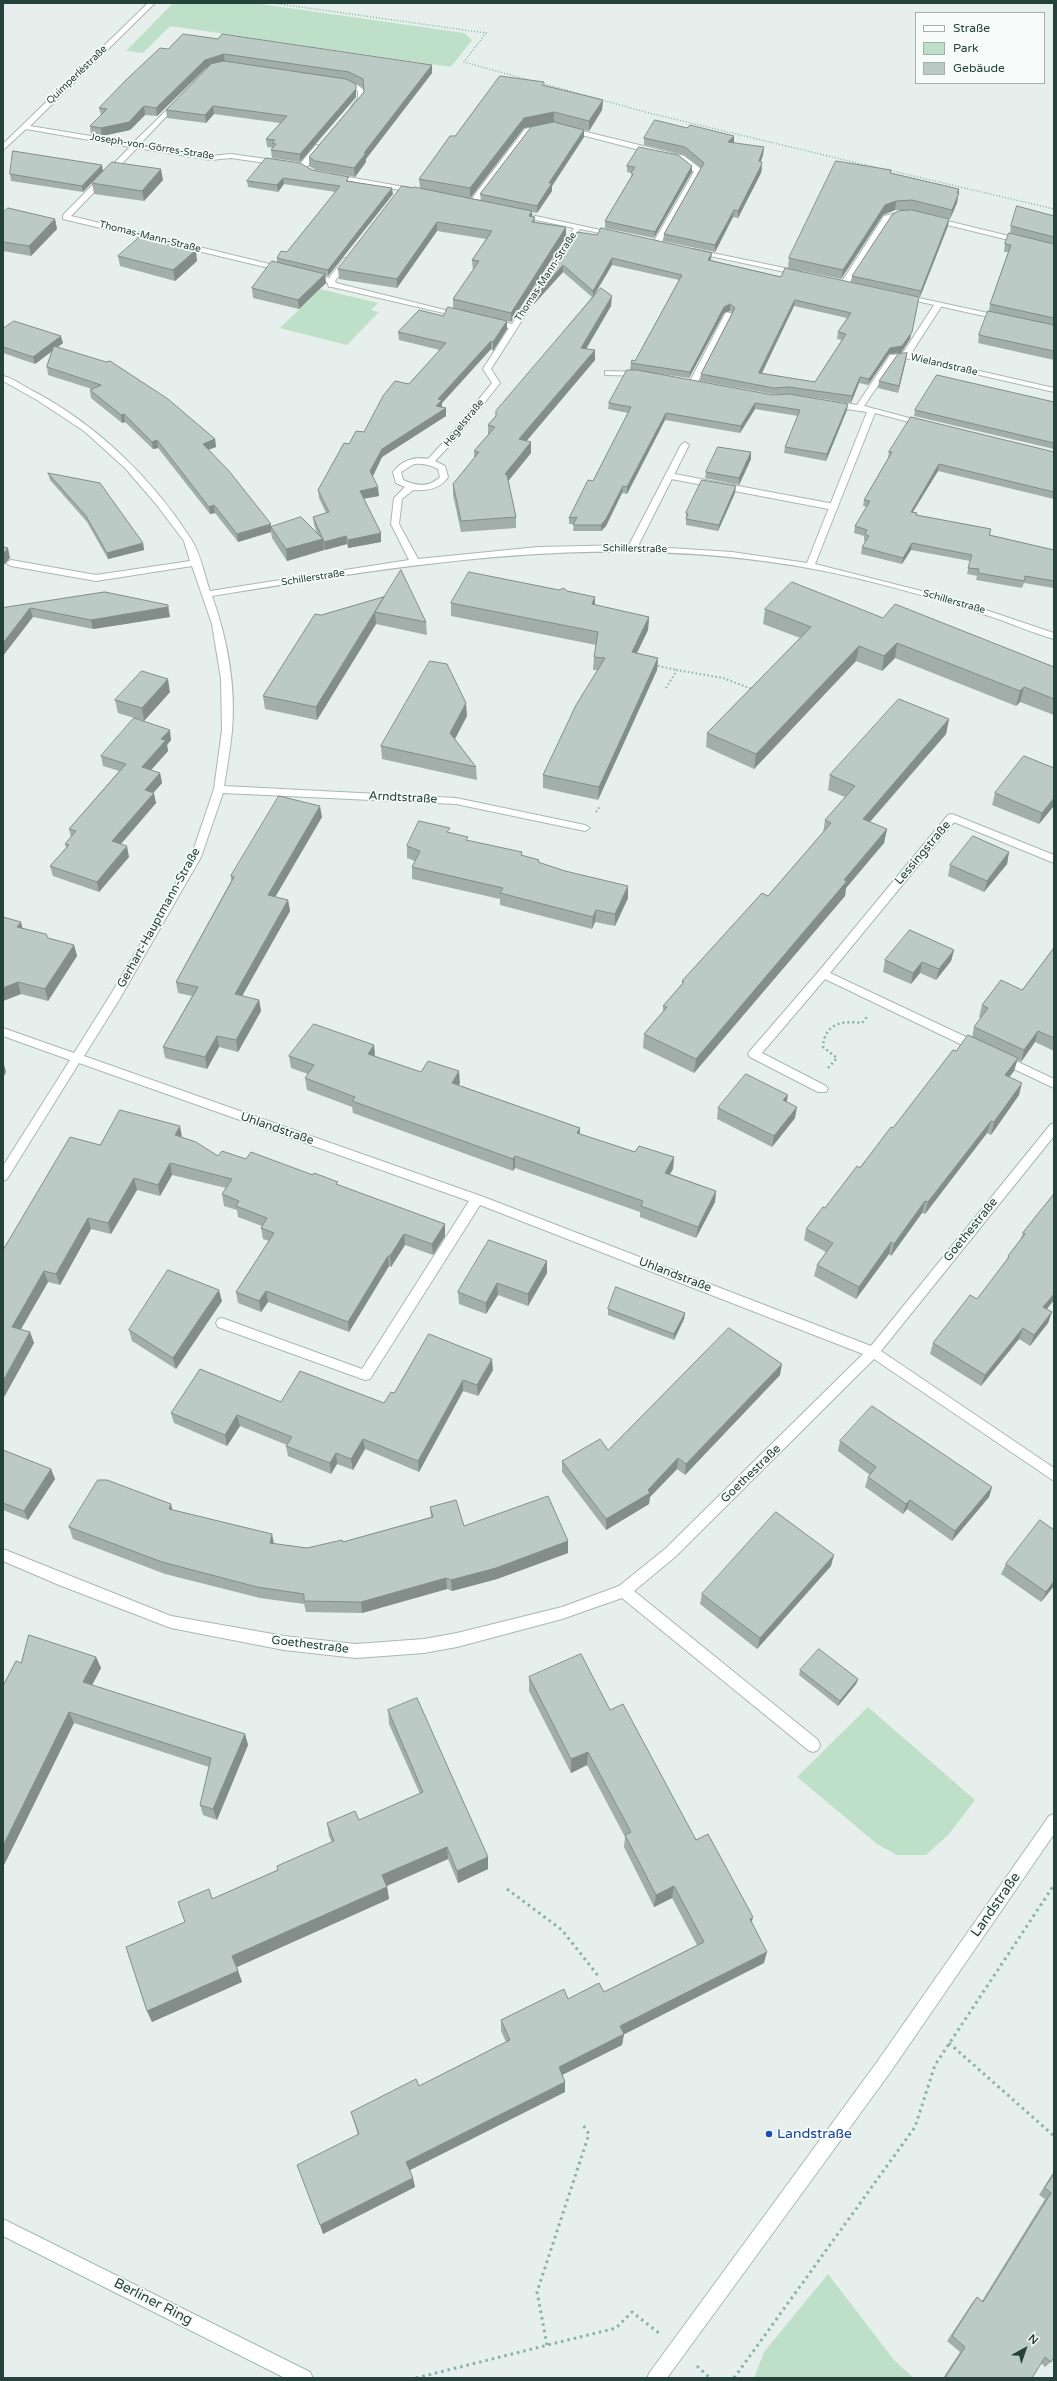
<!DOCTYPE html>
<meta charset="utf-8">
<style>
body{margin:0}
#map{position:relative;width:1057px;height:2381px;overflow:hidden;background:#e6efeb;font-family:"Varela Round",sans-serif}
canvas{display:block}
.frame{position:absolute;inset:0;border:4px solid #24423a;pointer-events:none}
.legend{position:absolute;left:915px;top:12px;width:130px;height:72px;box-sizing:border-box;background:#f7fbf9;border:1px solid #a3b1ad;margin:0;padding:5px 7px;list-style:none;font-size:12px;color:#24423a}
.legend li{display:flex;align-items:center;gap:8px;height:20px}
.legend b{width:20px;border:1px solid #a3b1ad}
.north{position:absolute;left:1005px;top:2329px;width:40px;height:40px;-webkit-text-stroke:3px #f7fbf9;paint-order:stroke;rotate:40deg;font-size:11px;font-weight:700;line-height:16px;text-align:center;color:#24423a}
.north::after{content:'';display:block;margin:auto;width:14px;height:18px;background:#24423a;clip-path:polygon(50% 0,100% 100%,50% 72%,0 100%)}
</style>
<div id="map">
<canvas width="1057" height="2381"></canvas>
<div class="frame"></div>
<ul class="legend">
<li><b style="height:5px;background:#fff"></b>Straße</li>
<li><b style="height:11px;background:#bfe0c8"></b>Park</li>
<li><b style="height:11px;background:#bbcac4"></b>Gebäude</li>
</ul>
<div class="north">N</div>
</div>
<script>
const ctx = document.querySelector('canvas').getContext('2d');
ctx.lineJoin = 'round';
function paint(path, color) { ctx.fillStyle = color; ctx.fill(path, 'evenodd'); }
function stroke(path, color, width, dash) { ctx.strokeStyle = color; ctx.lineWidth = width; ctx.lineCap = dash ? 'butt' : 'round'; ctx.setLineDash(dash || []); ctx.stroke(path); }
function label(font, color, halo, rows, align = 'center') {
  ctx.font = font + ' "Varela Round",sans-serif'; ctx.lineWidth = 3.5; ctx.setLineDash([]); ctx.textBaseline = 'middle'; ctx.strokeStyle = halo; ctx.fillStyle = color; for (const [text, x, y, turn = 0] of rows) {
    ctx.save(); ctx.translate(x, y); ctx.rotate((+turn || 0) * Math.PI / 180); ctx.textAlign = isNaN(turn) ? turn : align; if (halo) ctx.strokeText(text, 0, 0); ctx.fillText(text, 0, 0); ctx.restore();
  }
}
paint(new Path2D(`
 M 173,3 L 254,3 L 464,33 L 472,40 L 451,67 L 170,26 L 143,53 L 126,51 Z
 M 320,289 L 378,303 L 371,310 L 379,312 L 347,345 L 280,328 Z
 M 868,1707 L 975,1800 L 949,1834 L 926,1855 L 897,1855 L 877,1844 L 797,1777 Z
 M 828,2274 L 894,2360 L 914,2378 L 754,2378 L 764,2352 Z`), '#bfe0c8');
const lane = new Path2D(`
 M 936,302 L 943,304 L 908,358 L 902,358 L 901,356 Z
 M 669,473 L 834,504 L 838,507 L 834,510 L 666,478 L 666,474 Z`);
const street = new Path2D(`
 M 148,3 L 155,3 L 30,126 L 133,143 L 177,100 L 180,102 L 179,103 L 140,144 L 211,156 L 231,154 L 280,161 L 284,163 L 280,165 L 231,158 L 211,160 L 137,148 L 71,216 L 286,268 L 286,272 L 63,219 L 63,215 L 130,147 L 26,129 L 3,150 L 3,144 Z
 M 341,81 L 356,84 L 364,90 L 364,98 L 356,108 L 351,107 L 358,98 L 358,91 L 352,87 L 339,84 L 339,82 Z
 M 541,125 L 547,126 L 531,133 L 476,205 L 470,205 L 470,201 L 525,129 Z
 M 566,127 L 684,156 L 701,169 L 702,171 L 660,245 L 653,243 L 694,172 L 678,160 L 566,131 Z
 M 316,145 L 323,147 L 306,168 L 300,168 L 300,164 Z
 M 331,174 L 416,189 L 420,191 L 416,193 L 334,178 L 330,176 Z
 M 906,211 L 909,211 L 909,215 L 890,220 L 848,285 L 842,285 L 841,283 L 884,216 Z
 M 517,212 L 619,234 L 615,236 L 580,229 L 491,369 L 500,383 L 456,439 L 435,461 L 445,466 L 448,477 C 440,489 427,491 413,490 L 402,499 L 399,524 L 418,559 L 538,547 L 629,545 L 681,445 L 685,442 L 689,445 L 638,546 L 732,552 L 807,563 L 867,412 L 833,407 L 829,404 L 833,401 L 857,405 L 890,355 L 905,354 L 1054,388 L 1054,392 L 905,358 L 896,359 L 864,406 L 928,423 L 924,426 L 875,413 L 815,564 L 953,599 L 1054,633 L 1054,639 C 1032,633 1011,623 989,616 C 934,598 875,581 819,570 C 607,530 420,563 212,596 C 227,638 236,686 232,731 C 230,750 227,768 224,786 L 456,798 L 585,825 L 590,828 L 585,831 L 456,804 L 223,793 L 201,857 L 119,1000 L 84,1056 L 481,1196 L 871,1346 L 1050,1125 L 1054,1123 L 1054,1136 L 881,1351 L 1054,1468 L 1054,1481 L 874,1359 L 675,1557 L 634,1591 L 818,1740 L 820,1745 L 818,1750 L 813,1752 L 808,1750 L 622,1598 L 562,1619 L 457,1647 L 424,1653 L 356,1658 L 284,1650 L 171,1628 L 59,1585 L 3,1561 L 3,1549 L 171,1616 L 284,1636 L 356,1644 L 424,1639 L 457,1633 L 562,1607 L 619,1586 L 665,1549 L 863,1354 L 480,1205 L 370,1379 L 365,1380 L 218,1327 L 216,1323 L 218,1319 L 222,1318 L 362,1369 L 469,1201 L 79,1063 L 7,1179 L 3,1181 L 3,1166 L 70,1060 L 3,1036 L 3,1028 L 74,1053 L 111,994 L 191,857 L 214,789 L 222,730 L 221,679 L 212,624 L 192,566 L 96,581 L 11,566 L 6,563 L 11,560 L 96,575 L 190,561 L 184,541 L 156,504 L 125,468 L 84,431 L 37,400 L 3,381 L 3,376 C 13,378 23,386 33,391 C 97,425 152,478 191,539 C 201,554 204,575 210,591 L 409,560 L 391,524 L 394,498 L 405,487 L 396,483 L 393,472 C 401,461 414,456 428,459 L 450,435 L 492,383 L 483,369 L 509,328 L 487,322 L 491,320 L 512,324 L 574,228 L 517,216 ZM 414,464 C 423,463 430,465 438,469 L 440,477 C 429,488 416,486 403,480 L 401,472 Z
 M 931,217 L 1054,247 L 1054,251 L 931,221 Z
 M 693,249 L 799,271 L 803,273 L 799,275 L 696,253 L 693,253 Z
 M 344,258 L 351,260 L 335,281 L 336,283 L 465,315 L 461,317 L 332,287 L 329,287 L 327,282 L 307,276 L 311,274 L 329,278 Z
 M 900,294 L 1002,316 L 1006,318 L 1002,320 L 903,298 L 900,298 Z
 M 726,312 L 733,314 L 697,383 L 690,385 L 689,383 Z
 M 605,371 L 641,372 L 645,374 L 641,376 L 608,375 L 605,375 Z
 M 952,814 L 1054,855 L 1054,863 L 954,822 L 830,973 L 983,1045 L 985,1048 L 983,1051 L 975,1051 L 825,979 L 762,1053 L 826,1086 L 828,1089 L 826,1092 L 818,1092 L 750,1057 L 748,1054 L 750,1051 L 819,971 L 948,815 Z
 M 1001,1054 L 1054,1079 L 1054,1088 L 997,1061 L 995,1058 Z`);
const secondary = new Path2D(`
 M 1054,1814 L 1054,1834 L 889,2074 L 667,2378 L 647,2378 L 650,2372 L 877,2062 L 1049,1816 Z
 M 3,2219 L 310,2372 L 313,2378 L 285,2378 L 3,2236 Z`);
stroke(lane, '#a8b8b2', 2);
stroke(street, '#a8b8b2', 2);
stroke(secondary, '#a4bbb3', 2);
stroke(new Path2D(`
 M 272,3 L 486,33 L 464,62 L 532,81
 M 541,83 L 649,113 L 878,168
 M 888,170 L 1054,209`), '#86b3a5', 1.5, [1, 2]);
stroke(new Path2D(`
 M 654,665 L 677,670
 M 666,688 L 677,670 L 723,678 L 752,689
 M 596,812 L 600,806`), '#86b3a5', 2, [1.5, 2.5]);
stroke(new Path2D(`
 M 828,1068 L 837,1058 L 823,1047 C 824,1024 842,1020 862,1023 L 867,1017`), '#86b3a5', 2.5, [2, 3]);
stroke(new Path2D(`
 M 507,1889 L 562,1930 L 599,1977
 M 949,2043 L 1054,2136
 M 547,2345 L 537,2292 L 589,2134 L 583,2125
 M 697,2366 L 710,2378
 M 416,2378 L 616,2328 L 632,2312 L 659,2333
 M 734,2378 L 915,2127 L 935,2065 L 1054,1885`), '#86b3a5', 3, [2.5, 4]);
paint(lane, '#fff');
paint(street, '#fff');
paint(secondary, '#fff');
paint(new Path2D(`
 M 218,39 L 432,65 L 432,73 L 366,159 L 366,162 L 355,177 L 316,170 L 309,166 L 309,157 L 364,92 L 363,88 L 356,84 L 356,97 L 300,162 L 272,158 L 271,150 L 273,148 L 267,147 L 266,139 L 280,123 L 214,114 L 206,123 L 167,118 L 166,110 L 208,67 L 206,68 L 157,116 L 145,115 L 130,130 L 102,136 L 91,135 L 90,126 L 101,115 L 99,108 L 168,49 Z
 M 544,85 L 603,100 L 602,110 L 589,131 L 583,130 L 584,130 L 584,137 L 552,186 L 552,191 L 537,213 L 532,212 L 532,216 L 535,217 L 535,222 L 566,227 L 566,237 L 511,322 L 507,321 L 507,329 L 493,351 L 491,349 L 442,403 L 442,407 L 446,408 L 446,416 L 382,457 L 373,476 L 379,496 L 364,499 L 381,533 L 381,542 L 348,548 L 347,544 L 325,550 L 324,550 L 287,561 L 272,538 L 271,532 L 238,542 L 215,513 L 210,514 L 158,448 L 153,449 L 125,422 L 122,423 L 91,398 L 90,390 L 92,389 L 48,375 L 47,367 L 52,351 L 35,364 L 3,353 L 3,329 L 63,343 L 58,347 L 215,439 L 216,447 L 208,450 L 271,527 L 317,533 L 314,525 L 313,517 L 326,513 L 319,498 L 318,490 L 349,444 L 364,432 L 440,350 L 399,340 L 398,332 L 443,316 L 453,309 L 453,299 L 473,270 L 472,260 L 486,239 L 437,231 L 397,288 L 339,279 L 338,269 L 413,188 L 420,188 L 419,179 L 455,136 ZM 537,126 L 480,194 L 481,200 L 471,198 L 524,128 Z
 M 687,128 L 734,136 L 734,143 L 764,147 L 763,155 L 761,161 L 762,169 L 761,173 L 738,218 L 733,217 L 715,252 L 663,241 L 664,234 L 701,168 L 684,155 L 644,145 L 644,138 Z
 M 627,166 L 692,166 L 692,172 L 654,238 L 605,228 L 605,221 L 631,177 L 632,173 L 627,172 Z
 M 312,170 L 393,194 L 328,276 L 325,276 L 326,283 L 299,309 L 253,298 L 252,288 L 277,263 L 277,258 L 287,252 L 336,192 L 284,184 L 278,192 L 248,187 L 247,181 Z
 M 103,171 L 83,192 L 11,181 L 10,174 Z
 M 891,173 L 959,189 L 957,203 L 950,219 L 911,210 L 895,210 L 883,215 L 841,279 L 788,268 L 789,258 Z
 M 163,180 L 144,201 L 94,194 L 92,183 Z
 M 3,213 L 55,219 L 57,229 L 31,256 L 3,251 Z
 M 1054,216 L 1054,360 L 978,343 L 979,335 L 989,311 L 990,304 L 1008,252 L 1004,252 L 1005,244 L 1010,233 L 1011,226 Z
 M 949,219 L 948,226 L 920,297 L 851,282 L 852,276 Z
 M 577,232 L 711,259 L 710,260 L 917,309 L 910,339 L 901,353 L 889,354 L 868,385 L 859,383 L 851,403 L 788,394 L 773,394 L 700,381 L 701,374 L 732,313 L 730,311 L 724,313 L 689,378 L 654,373 L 847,410 L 826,461 L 784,453 L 785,447 L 798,416 L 755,409 L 740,433 L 665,420 L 627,494 L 622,493 L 606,526 L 601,531 L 573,531 L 574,524 L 569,524 L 569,518 L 593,481 L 628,413 L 608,409 L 609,403 L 634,370 L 630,370 L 631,363 L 635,361 L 679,280 L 612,265 L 593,296 L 611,306 L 586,348 L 595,360 L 526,441 L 531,442 L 531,453 L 508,481 L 516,517 L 516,528 L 461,532 L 453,495 L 453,484 L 474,458 L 474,451 L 488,435 L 488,425 L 592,297 L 563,272 L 534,304 L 534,298 ZM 794,306 L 847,318 L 838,332 L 837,339 L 842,340 L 815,382 L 762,373 Z
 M 118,256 L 197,261 L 175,281 L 120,266 Z
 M 906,360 L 898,393 L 878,388 L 879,381 Z
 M 1054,402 L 1054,449 L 914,416 L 915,410 Z
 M 889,452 L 1054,452 L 1054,499 L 938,471 L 913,512 L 917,513 L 917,515 L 991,529 L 990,535 L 1054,550 L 1054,588 L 1024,583 L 1022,588 L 976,580 L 977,576 L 967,574 L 970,561 L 911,550 L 902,564 L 861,554 L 862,547 L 866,542 L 864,541 L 864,536 L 854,533 L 855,526 L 867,507 L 863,506 L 864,500 L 888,458 Z
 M 751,459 L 739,485 L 705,478 L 706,472 Z
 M 48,473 L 143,543 L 144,550 L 108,559 L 87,522 L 50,480 Z
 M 735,493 L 718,531 L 686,525 L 686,513 Z
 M 567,591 L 595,597 L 595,605 L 649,617 L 648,630 L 637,653 L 658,658 L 657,670 L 598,800 L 543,788 L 543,775 L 598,670 L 593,670 L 594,657 L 596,645 L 451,616 L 451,603 Z
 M 105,592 L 170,615 L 170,617 L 93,629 L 33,617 L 3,608 Z
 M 384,597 L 426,622 L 427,635 L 376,624 L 317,720 L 265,709 L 263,696 L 321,615 Z
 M 765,609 L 883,618 L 1054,667 L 1054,715 L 1020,702 L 1016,706 L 895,658 L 882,671 L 856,661 L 754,769 L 706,747 L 707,733 L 800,638 L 763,624 Z
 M 170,692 L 144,721 L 118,713 L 115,700 Z
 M 467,716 L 455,739 L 476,767 L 477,780 L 382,759 L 381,746 Z
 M 949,719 L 946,734 L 870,822 L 887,829 L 884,843 L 846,888 L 845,896 L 694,1073 L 643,1048 L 644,1034 L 663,1012 L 663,1006 L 682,984 L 682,981 L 768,896 L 823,833 L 825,820 L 845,797 L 828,790 L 830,775 Z
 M 171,740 L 167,745 L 168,751 L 151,770 L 160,773 L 162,783 L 153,793 L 156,803 L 121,844 L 129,857 L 99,892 L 53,876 L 50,866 L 66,848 L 65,844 L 71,837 L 69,829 L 119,771 L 103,766 L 101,756 Z
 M 1054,768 L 1054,807 L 1053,807 L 1039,824 L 992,805 L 995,793 Z
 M 322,817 L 275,897 L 288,900 L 290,911 L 242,996 L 259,1000 L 261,1011 L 238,1052 L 219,1047 L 207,1069 L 165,1058 L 163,1047 L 192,996 L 178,993 L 176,982 L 231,881 L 231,876 Z
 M 450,833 L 468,841 L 522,856 L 628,898 L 615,926 L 595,922 L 592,929 L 500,905 L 500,899 L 412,879 L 412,867 L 415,861 L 407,858 L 407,846 Z
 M 1009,852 L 1007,864 L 984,892 L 948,876 L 950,865 Z
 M 3,917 L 23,928 L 48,938 L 74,945 L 77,956 L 48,1001 L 21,994 L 3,1001 Z
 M 1054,948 L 1054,1051 L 1035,1042 L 1021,1062 L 1017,1060 L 1014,1071 L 1009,1077 L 1019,1095 L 991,1135 L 987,1133 L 925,1214 L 922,1213 L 891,1256 L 889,1254 L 856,1299 L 814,1276 L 817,1265 L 826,1252 L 804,1240 L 806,1229 L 825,1208 L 893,1128 L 956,1051 L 972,1037 L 974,1027 L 981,1018 L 979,1017 L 982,1005 L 1022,990 Z
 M 954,950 L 951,961 L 936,980 L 920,973 L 911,984 L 883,972 L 885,960 Z
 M 374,1045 L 375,1056 L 421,1072 L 460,1083 L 458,1085 L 580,1128 L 580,1134 L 635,1152 L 674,1157 L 673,1169 L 670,1174 L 716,1191 L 715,1202 L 696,1238 L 640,1217 L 640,1212 L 515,1168 L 513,1171 L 353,1113 L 352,1107 L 307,1090 L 305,1078 L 308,1074 L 291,1068 L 289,1056 Z
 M 718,1108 L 795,1118 L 772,1147 L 717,1119 Z
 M 182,1137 L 218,1156 L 246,1159 L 338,1185 L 445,1224 L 445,1236 L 433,1255 L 405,1245 L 391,1267 L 389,1266 L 349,1332 L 268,1302 L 261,1312 L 238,1303 L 236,1292 L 269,1241 L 263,1239 L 261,1228 L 262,1226 L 238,1217 L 237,1210 L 224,1206 L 222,1194 L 226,1188 L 172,1175 L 160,1196 L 137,1190 L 111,1234 L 91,1229 L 60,1285 L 48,1282 L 20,1330 L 30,1332 L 34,1343 L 3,1399 L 3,1250 L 100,1145 Z
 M 1054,1194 L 1047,1309 L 1052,1312 L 1048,1323 L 1030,1346 L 1019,1339 L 981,1386 L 930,1354 L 933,1343 L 977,1299 L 1006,1262 L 1008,1256 L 1020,1240 L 1023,1233 Z
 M 547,1261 L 547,1273 L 528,1306 L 498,1295 L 486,1314 L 459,1304 L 458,1292 Z
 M 222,1301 L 176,1369 L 132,1341 L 129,1330 Z
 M 608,1309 L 685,1313 L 684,1319 L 674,1340 L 608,1315 Z
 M 493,1370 L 478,1396 L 463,1391 L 419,1472 L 365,1449 L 353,1470 L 337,1464 L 331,1474 L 288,1456 L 286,1446 L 287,1445 L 240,1426 L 227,1446 L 174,1423 L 171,1413 L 281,1402 L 384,1403 L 394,1393 Z
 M 780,1375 L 685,1475 L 677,1469 L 650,1497 L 649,1504 L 606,1530 L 562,1472 L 562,1461 L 608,1450 Z
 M 840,1441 L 992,1487 L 989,1497 L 952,1541 L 907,1509 L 903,1514 L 865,1487 L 868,1477 L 870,1475 L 838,1451 Z
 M 3,1450 L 51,1469 L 55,1479 L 28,1520 L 3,1510 Z
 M 430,1507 L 464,1526 L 568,1553 L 497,1579 L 452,1591 L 447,1589 L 362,1613 L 306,1612 L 304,1604 L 260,1598 L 165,1574 L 73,1539 L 69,1527 L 173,1510 L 272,1534 L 274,1544 L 307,1548 L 343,1542 L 431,1517 Z
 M 1006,1564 L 1054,1586 L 1041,1602 L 1001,1574 Z
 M 831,1566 L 757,1649 L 700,1604 L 702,1594 Z
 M 96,1657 L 101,1668 L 92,1685 L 245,1734 L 248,1745 L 217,1820 L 203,1815 L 200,1805 L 209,1767 L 74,1723 L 3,1867 L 3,1686 L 21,1663 Z
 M 800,1670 L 858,1679 L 856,1684 L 838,1706 L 799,1675 Z
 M 529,1677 L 610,1710 L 752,1923 L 764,1963 L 624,2034 L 622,2045 L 562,2075 L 565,2082 L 565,2092 L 410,2170 L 415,2187 L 323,2234 L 358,2135 L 351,2112 L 419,2086 L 506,2042 L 501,2031 L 501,2020 L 568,1999 L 604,1992 L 697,1945 L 672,1898 L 654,1907 L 624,1847 L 625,1837 L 587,1765 L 571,1773 L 529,1691 Z
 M 388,1710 L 488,1857 L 488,1869 L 458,1883 L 448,1859 L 387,1886 L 389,1899 L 237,1967 L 242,1982 L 152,2022 L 147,2011 L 185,1922 L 212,1899 L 278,1870 L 332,1842 L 329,1836 L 327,1823 L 359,1820 L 420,1794 L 389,1724 Z
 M 1054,2171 L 1054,2357 L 1051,2362 L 1045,2367 L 1041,2363 L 1032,2378 L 943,2378 L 960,2352 L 947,2341 L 972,2303 L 977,2297 L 982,2301 L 1045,2199 L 1039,2195 Z`), '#a1aea9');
paint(new Path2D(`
 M 224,54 L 225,63 L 206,68 L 157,116 L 156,108 L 205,60 Z
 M 432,65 L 432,73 L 366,159 L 366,162 L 355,177 L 354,168 L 364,153 Z
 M 356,84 L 356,97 L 300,162 L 300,154 Z
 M 603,100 L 602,110 L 589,131 L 589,121 Z
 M 144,106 L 145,115 L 130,130 L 102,136 L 101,128 Z
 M 213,106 L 214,114 L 206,123 L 205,115 Z
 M 554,112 L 554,123 L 524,128 L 470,198 L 470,188 L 524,118 Z
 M 584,130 L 584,137 L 552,186 L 552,191 L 537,213 L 537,206 L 549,183 Z
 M 734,136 L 734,144 L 728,142 Z
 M 764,147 L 763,155 L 758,168 L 759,161 Z
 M 762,162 L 761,173 L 738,218 L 738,211 Z
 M 102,165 L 103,171 L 83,192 L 82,186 Z
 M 692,166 L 692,172 L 654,238 L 655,232 Z
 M 161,169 L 163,180 L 144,201 L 142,191 Z
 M 283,178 L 284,184 L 278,192 L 277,185 Z
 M 392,188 L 393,194 L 328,276 L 328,270 Z
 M 959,189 L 957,203 L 950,219 L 952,210 L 957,193 Z
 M 896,201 L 895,210 L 883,215 L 841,279 L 843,270 L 885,205 Z
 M 734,210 L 733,217 L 715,252 L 715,245 Z
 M 532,211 L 532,220 L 529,216 Z
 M 55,219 L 57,229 L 31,256 L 29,246 Z
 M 949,219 L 948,226 L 920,297 L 921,291 Z
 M 437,222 L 437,231 L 397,288 L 397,279 Z
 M 566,227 L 566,237 L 511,322 L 511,313 Z
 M 196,250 L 197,261 L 175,281 L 173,270 Z
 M 712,253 L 711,259 L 707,266 L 708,260 Z
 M 612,258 L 612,265 L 593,297 L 593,291 Z
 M 563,265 L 563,272 L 534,304 L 534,298 Z
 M 325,274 L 326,283 L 299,309 L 298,300 Z
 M 612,296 L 611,306 L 581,358 L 581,348 Z
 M 795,300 L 794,306 L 759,379 L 759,373 Z
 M 918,302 L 910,339 L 901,353 L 889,354 L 868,385 L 869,379 Z
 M 730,304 L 730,311 L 724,313 L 689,378 L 690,372 L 724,307 Z
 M 507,321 L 507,329 L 493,351 L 493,342 Z
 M 61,336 L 63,343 L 35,364 L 33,357 Z
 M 491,341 L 491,349 L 442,403 L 442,408 L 436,406 L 438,399 Z
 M 595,350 L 595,360 L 519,450 L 519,439 Z
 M 907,353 L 906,360 L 898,393 L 899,386 Z
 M 860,377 L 859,383 L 851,403 L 852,396 Z
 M 755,403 L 755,409 L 740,433 L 741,426 Z
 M 848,404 L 847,410 L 826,461 L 827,454 Z
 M 446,408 L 446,416 L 382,457 L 371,480 L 370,471 L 382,449 Z
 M 666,413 L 665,420 L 627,494 L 627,487 Z
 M 124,414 L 125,422 L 122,423 L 121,415 Z
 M 215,439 L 216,447 L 204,451 L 203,444 Z
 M 157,440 L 158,448 L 153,449 L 152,442 Z
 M 531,442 L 531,453 L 505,485 L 505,474 Z
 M 751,452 L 751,459 L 739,485 L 739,478 Z
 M 939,464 L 938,471 L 909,518 L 911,512 Z
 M 623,486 L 622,493 L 606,526 L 601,531 L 601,525 Z
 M 736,486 L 735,493 L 718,531 L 719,525 Z
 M 378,487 L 379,496 L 360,499 L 360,491 Z
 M 214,505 L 215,513 L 210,514 L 209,507 Z
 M 271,524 L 271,532 L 238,542 L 237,534 Z
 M 381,533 L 381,542 L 348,548 L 348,540 Z
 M 346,536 L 347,544 L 325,550 L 324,542 Z
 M 323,539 L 324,550 L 287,561 L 286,549 Z
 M 143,543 L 144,550 L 108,559 L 107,553 Z
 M 912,543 L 911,550 L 902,564 L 903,558 Z
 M 8,548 L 10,558 L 3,566 L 3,554 Z
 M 595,597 L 595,610 L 592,604 Z
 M 168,605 L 170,617 L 93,629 L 91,620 Z
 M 30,608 L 33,617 L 3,656 L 3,643 Z
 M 375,612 L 376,624 L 317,720 L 316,707 Z
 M 649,617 L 648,630 L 631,665 L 632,652 Z
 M 897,643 L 895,658 L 882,671 L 884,656 Z
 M 859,646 L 856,661 L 754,769 L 756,754 Z
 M 658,658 L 657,670 L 598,800 L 599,787 Z
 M 168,679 L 170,692 L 144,721 L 142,708 Z
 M 1024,687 L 1020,702 L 1016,706 L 1020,691 Z
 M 466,703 L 467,716 L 451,746 L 450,733 Z
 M 949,719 L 946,734 L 860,833 L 863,819 Z
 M 170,730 L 171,740 L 167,745 L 168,751 L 144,778 L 142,767 L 161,739 Z
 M 160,773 L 162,783 L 147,800 L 145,790 Z
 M 154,793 L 156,803 L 114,852 L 112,841 Z
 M 1054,798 L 1053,807 L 1039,824 L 1042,813 Z
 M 320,806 L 322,817 L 270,906 L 268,895 Z
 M 887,829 L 884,843 L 846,888 L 845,896 L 694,1073 L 696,1059 L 844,880 Z
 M 127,846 L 129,857 L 99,892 L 97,882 Z
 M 1009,852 L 1007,864 L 984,892 L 987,881 Z
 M 628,886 L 628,898 L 615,926 L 615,914 Z
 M 288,900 L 290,911 L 237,1005 L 235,994 Z
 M 596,910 L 595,922 L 592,929 L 593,917 Z
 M 21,922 L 24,934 L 17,927 Z
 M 74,945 L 77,956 L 48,1001 L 45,989 Z
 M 954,950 L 951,961 L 936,980 L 939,969 Z
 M 922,962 L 920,973 L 911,984 L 913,973 Z
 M 18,982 L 21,994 L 3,1001 L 3,988 Z
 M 259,1000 L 261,1011 L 238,1052 L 236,1040 Z
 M 1038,1031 L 1035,1042 L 1021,1062 L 1024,1050 Z
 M 217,1036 L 219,1047 L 207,1069 L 205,1057 Z
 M 374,1045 L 375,1057 L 368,1054 Z
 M 1018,1058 L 1014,1071 L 1002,1087 L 1005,1075 Z
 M 3,1061 L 6,1072 L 3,1078 Z
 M 459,1071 L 460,1083 L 453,1094 L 452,1083 Z
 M 1022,1083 L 1019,1095 L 991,1135 L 994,1122 Z
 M 788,1095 L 786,1106 L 783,1100 Z
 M 797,1107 L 795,1118 L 772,1147 L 774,1136 Z
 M 991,1121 L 987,1133 L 925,1214 L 928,1202 Z
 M 180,1126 L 182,1137 L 175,1135 Z
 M 580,1128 L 579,1140 L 577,1133 Z
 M 515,1156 L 515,1168 L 513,1171 L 513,1159 Z
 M 674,1157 L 673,1169 L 664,1184 L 665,1173 Z
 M 170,1163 L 172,1175 L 160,1196 L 158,1185 Z
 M 134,1178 L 137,1190 L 111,1234 L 108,1223 Z
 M 716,1191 L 715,1202 L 696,1238 L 698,1227 Z
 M 925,1201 L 922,1213 L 891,1256 L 894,1244 Z
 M 88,1218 L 91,1229 L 60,1285 L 56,1274 Z
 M 445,1224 L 445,1236 L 433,1255 L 432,1244 Z
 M 404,1234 L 405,1245 L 391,1267 L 390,1256 Z
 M 891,1242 L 889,1254 L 856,1299 L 859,1287 Z
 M 388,1256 L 389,1266 L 349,1332 L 348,1322 Z
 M 547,1261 L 547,1273 L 528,1306 L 528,1294 Z
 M 44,1271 L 48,1282 L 16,1338 L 12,1327 Z
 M 497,1283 L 498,1295 L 486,1314 L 486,1303 Z
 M 219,1290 L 222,1301 L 176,1369 L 173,1358 Z
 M 266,1291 L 268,1302 L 261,1312 L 259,1301 Z
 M 1054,1294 L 1054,1300 L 1040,1318 L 1043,1307 Z
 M 1052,1312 L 1048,1323 L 1030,1346 L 1034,1335 Z
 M 685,1313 L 684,1319 L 674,1340 L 674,1334 Z
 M 1023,1328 L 1019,1339 L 981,1386 L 985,1375 Z
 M 30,1332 L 34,1343 L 3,1399 L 3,1381 Z
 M 492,1359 L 493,1370 L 478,1396 L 477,1385 Z
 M 782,1364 L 780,1375 L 685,1475 L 686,1464 Z
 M 463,1380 L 463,1391 L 419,1472 L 418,1461 Z
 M 237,1415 L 240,1426 L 227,1446 L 225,1435 Z
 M 363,1439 L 365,1449 L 353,1470 L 351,1459 Z
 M 336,1453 L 337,1464 L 331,1474 L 330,1463 Z
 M 678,1458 L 677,1469 L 650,1497 L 649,1504 L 606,1530 L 606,1519 L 648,1490 Z
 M 51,1469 L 55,1479 L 28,1520 L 24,1511 Z
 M 992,1487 L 989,1497 L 952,1541 L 955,1531 Z
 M 910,1500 L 907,1509 L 903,1514 L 906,1504 Z
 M 171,1504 L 174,1516 L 169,1509 Z
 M 272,1534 L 274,1545 L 270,1543 Z
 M 568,1541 L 568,1553 L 497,1579 L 452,1591 L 451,1580 Z
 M 834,1555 L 831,1566 L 757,1649 L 760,1638 Z
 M 446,1578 L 447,1589 L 362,1613 L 361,1602 Z
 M 1054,1581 L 1054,1586 L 1041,1602 L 1046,1592 Z
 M 96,1657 L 101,1668 L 88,1693 L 83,1682 Z
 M 858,1679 L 856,1684 L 838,1706 L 840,1701 Z
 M 69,1712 L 74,1723 L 3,1867 L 3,1846 Z
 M 245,1734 L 248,1745 L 217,1820 L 213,1809 Z
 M 588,1752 L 587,1765 L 571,1773 L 571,1759 Z
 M 447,1847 L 448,1859 L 384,1887 L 382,1875 Z
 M 488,1857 L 488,1869 L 458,1883 L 457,1871 Z
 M 674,1886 L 672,1898 L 654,1907 L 656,1895 Z
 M 387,1887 L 389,1899 L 237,1967 L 232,1956 Z
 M 753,1917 L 750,1929 L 750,1919 Z
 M 767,1952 L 764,1963 L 619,2037 L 620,2026 Z
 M 238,1971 L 242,1982 L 152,2022 L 147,2011 Z
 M 624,2034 L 622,2045 L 558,2077 L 559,2067 Z
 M 565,2082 L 565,2092 L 408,2171 L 406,2162 Z
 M 413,2178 L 415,2187 L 323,2234 L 320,2225 Z`), '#838d89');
const building = new Path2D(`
 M 183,34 L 218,39 L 222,34 L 432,65 L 364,153 L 366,153 L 354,168 L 315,161 L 309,157 L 364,92 L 363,79 L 349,72 L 224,54 L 205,60 L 156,108 L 144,106 L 129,122 L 101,128 L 90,126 L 107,109 L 99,108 L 126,80 L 160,48 L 168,49 Z
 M 224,61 L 346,79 L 356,84 L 356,89 L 300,154 L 271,150 L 276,144 L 272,143 L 275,140 L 266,139 L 287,116 L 213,106 L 205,115 L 166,110 L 211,64 Z
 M 500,76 L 544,82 L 542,85 L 603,100 L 589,121 L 554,112 L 524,118 L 470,188 L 419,179 L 450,136 L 455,136 Z
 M 655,120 L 687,128 L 690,125 L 734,136 L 728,142 L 764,147 L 759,161 L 762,162 L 761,166 L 738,211 L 734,210 L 715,245 L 664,234 L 704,163 L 685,147 L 644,138 Z
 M 554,122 L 584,130 L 549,183 L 552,183 L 537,206 L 480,194 L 531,127 Z
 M 639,147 L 678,155 L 692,166 L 655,232 L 605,221 L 633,174 L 631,173 L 635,167 L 627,166 Z
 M 13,151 L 102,165 L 82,186 L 10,174 Z
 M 266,158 L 300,163 L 312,170 L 349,177 L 346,181 L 392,188 L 328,270 L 277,258 L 281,251 L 287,252 L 340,186 L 283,178 L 277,185 L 247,181 Z
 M 836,161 L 891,170 L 890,173 L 959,189 L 957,193 L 959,193 L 952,210 L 912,200 L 896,201 L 885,205 L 843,270 L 789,258 Z
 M 112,162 L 161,169 L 142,191 L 92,183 Z
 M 402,186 L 413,188 L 414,187 L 532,211 L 529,216 L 535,217 L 532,222 L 566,227 L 511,313 L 453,299 L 479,261 L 472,260 L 492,231 L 437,222 L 397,279 L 338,269 Z
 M 1017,206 L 1054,216 L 1054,237 L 1011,226 Z
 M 8,208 L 55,219 L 29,246 L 3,242 L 3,213 Z
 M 912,210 L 949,219 L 921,291 L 852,276 L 892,215 L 898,211 Z
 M 601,228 L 712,253 L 708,260 L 781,277 L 785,268 L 919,297 L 912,332 L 902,346 L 890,348 L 869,379 L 860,377 L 852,396 L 789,387 L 774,388 L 701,374 L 735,308 L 730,304 L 724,307 L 690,372 L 631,363 L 632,360 L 635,361 L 682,275 L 612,258 L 593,291 L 563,265 L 534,298 L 577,232 L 597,235 ZM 795,300 L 851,313 L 838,332 L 846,334 L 815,382 L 759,373 Z
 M 1009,233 L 1054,244 L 1054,318 L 990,304 L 1011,245 L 1005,244 Z
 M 140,237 L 196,250 L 173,270 L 118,256 Z
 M 272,261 L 325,274 L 298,300 L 252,288 Z
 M 601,288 L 612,296 L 581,348 L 595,350 L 519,439 L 531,442 L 505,474 L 507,475 L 516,517 L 461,521 L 453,484 L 479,452 L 474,451 L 495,427 L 488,425 L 496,416 L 496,411 Z
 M 448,307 L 507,321 L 493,342 L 491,341 L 438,399 L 442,400 L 436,406 L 446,408 L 382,449 L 370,471 L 378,487 L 360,491 L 381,533 L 348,540 L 346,536 L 324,542 L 323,539 L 322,537 L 313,517 L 329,512 L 318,490 L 344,443 L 349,444 L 356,431 L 364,432 L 383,396 L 395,381 L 409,384 L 446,343 L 398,332 L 419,310 L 443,316 Z
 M 988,311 L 1054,325 L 1054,351 L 979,335 Z
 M 14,321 L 61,336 L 33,357 L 3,347 L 3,329 Z
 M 54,346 L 106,362 L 110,361 L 168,399 L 215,439 L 203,444 L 229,471 L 271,524 L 237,534 L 214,505 L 209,507 L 157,440 L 152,442 L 124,414 L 121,415 L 90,390 L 101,385 L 47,367 Z
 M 907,353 L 899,386 L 879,381 L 898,354 Z
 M 627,370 L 637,370 L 773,395 L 789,394 L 848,404 L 827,454 L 785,447 L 800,410 L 755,403 L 741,426 L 666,413 L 627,487 L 623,486 L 606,519 L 601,525 L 573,525 L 577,517 L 569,518 L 588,480 L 593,481 L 631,407 L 609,403 Z
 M 937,375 L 1054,402 L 1054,443 L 915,410 Z
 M 911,417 L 1054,452 L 1054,492 L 939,464 L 911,512 L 917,513 L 916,515 L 991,529 L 989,535 L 1054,550 L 1054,581 L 1025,576 L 1024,581 L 978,573 L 979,569 L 968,568 L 972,555 L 912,543 L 903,558 L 862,547 L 869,536 L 865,534 L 867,530 L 855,526 L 870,501 L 864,500 L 892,452 L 889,452 Z
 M 718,447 L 751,452 L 739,478 L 706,472 Z
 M 48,473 L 100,483 L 143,543 L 107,553 L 86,516 Z
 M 702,480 L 736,486 L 719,525 L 686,519 L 688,514 L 686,513 Z
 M 301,517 L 323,539 L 286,549 L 271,527 Z
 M 3,547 L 8,548 L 3,554 Z
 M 401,570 L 426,622 L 375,612 Z
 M 469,572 L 559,590 L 564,588 L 567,591 L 595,597 L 592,604 L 649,617 L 632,652 L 658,658 L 599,787 L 543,775 L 576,705 L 605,658 L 594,657 L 598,632 L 451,603 Z
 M 792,582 L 883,618 L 895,604 L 1054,667 L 1054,699 L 1024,687 L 1020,691 L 897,643 L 884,656 L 859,646 L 756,754 L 707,733 L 811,627 L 765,609 Z
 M 105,592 L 168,605 L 168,607 L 91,620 L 30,608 L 3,643 L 3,608 Z
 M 384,597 L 316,707 L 263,696 L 315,614 L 321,615 Z
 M 430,661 L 447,664 L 466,703 L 450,733 L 476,767 L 381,746 Z
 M 142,671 L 168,679 L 142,708 L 115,700 Z
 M 899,699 L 949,719 L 863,819 L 887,829 L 844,880 L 847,881 L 696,1059 L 644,1034 L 667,1007 L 663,1006 L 684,982 L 682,981 L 762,893 L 768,896 L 831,823 L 825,820 L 855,786 L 830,775 Z
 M 134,718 L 170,730 L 161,739 L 166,740 L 142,767 L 160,773 L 145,790 L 154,793 L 112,841 L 127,846 L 97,882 L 50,866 L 69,845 L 65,844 L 76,831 L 69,829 L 126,764 L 101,756 Z
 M 1024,756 L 1054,768 L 1054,798 L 1042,813 L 995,793 Z
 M 279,796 L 320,806 L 268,895 L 288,900 L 235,994 L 259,1000 L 236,1040 L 217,1036 L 205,1057 L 163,1047 L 198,987 L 176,982 L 234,877 L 231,876 Z
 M 419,821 L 450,828 L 447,832 L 468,837 L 466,840 L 522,852 L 521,855 L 539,860 L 538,862 L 565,871 L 628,886 L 615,914 L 596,910 L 593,917 L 500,893 L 503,888 L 412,867 L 420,851 L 407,846 Z
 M 973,836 L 1009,852 L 987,881 L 950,865 Z
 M 3,917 L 21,922 L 17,927 L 46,934 L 48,938 L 74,945 L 45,989 L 18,982 L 3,988 Z
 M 910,930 L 954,950 L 939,969 L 922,962 L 913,973 L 885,960 Z
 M 1054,948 L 1054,1038 L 1038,1031 L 1024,1050 L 974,1027 L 988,1008 L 982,1005 L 1001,980 L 1022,990 Z
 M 314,1024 L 374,1045 L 368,1054 L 421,1072 L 428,1061 L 459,1071 L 452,1083 L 580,1128 L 577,1133 L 635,1152 L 639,1146 L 674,1157 L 665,1173 L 716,1191 L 698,1227 L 641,1206 L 643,1201 L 515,1156 L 513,1159 L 352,1101 L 355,1097 L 305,1078 L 314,1065 L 289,1056 Z
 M 968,1035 L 1018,1058 L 1005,1075 L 1022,1083 L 994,1122 L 991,1121 L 928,1202 L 925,1201 L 894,1244 L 891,1242 L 859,1287 L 817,1265 L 833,1243 L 806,1229 L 823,1207 L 825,1208 L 857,1166 L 860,1168 L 891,1127 L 893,1128 L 953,1050 L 956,1051 Z
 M 746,1074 L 788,1095 L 783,1100 L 797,1107 L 774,1136 L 718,1108 Z
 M 120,1110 L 180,1126 L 175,1135 L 196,1142 L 218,1156 L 222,1151 L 246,1159 L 251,1152 L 313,1175 L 314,1173 L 338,1182 L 336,1184 L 445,1224 L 432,1244 L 404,1234 L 390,1256 L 388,1256 L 348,1322 L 266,1291 L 259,1301 L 236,1292 L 274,1233 L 261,1228 L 267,1218 L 236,1206 L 239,1201 L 222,1194 L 232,1179 L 170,1163 L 158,1185 L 134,1178 L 108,1223 L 88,1218 L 56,1274 L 44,1271 L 12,1327 L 30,1332 L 3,1381 L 3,1250 L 70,1137 L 100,1145 Z
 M 1054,1194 L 1054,1294 L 1043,1307 L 1052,1312 L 1034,1335 L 1023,1328 L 985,1375 L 933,1343 L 970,1295 L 977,1299 L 1009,1257 L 1008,1256 L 1025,1234 L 1023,1233 Z
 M 489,1240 L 547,1261 L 528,1294 L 497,1283 L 486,1303 L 458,1292 Z
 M 168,1270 L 219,1290 L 173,1358 L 129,1330 Z
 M 616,1287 L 685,1313 L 674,1334 L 608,1309 Z
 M 729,1328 L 782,1364 L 686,1464 L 678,1458 L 648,1490 L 650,1493 L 606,1519 L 562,1461 L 600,1439 L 608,1450 Z
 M 429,1334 L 492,1359 L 477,1385 L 463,1380 L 418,1461 L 363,1439 L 351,1459 L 336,1453 L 330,1463 L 286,1446 L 292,1437 L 237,1415 L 225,1435 L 171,1413 L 200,1369 L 281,1402 L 300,1371 L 384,1403 L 391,1392 L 394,1393 Z
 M 872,1406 L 992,1487 L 955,1531 L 910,1500 L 906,1504 L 868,1477 L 876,1467 L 840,1441 Z
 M 3,1450 L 51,1469 L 24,1511 L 3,1503 Z
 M 98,1480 L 107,1480 L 171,1504 L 169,1509 L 272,1534 L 270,1543 L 307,1548 L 342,1540 L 343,1542 L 433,1517 L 430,1507 L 456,1500 L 464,1526 L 548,1496 L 568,1541 L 496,1568 L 451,1580 L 446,1578 L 361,1602 L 304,1601 L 304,1594 L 257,1587 L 162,1562 L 69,1527 Z
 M 776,1512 L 834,1555 L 760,1638 L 702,1594 Z
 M 1040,1520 L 1054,1530 L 1054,1581 L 1046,1592 L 1006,1564 Z
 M 29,1635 L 96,1657 L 83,1682 L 245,1734 L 213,1809 L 200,1805 L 211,1758 L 69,1712 L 3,1846 L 3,1686 L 16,1661 L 21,1663 Z
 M 819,1649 L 858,1679 L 840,1701 L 800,1670 Z
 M 581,1654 L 610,1710 L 623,1704 L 696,1840 L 708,1834 L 753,1917 L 750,1919 L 767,1952 L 620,2026 L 624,2034 L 559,2067 L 565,2082 L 406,2162 L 413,2178 L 320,2225 L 297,2165 L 359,2134 L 351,2112 L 416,2079 L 419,2086 L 510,2040 L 501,2020 L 564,1989 L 568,1999 L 599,1983 L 604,1992 L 704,1942 L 674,1886 L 656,1895 L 625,1835 L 631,1832 L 588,1752 L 571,1759 L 529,1677 Z
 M 417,1698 L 488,1857 L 457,1871 L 447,1847 L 382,1875 L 387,1887 L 232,1956 L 238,1971 L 147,2011 L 126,1947 L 185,1922 L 178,1902 L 209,1889 L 212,1899 L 278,1870 L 277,1866 L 334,1841 L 327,1823 L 355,1811 L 359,1820 L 423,1792 L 388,1710 Z
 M 1054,2174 L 1054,2357 L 1051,2362 L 1045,2357 L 1032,2378 L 945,2378 L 965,2347 L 952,2336 L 977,2297 L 983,2302 L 1051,2193 L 1045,2188 Z`);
paint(building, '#bbcac4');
stroke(building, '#838d89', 1);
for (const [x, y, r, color] of [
 [769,2134,4,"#1a4fb4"]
]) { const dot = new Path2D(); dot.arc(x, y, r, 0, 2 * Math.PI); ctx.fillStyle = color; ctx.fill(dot); stroke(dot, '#f7fbf9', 1.5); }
label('10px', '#24423a', '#f7fbf9', [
 ["Quimperléstraße",77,75,-44],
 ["Joseph-von-Görres-Straße",152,147,9],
 ["Thomas-Mann-Straße",150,237,14],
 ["Thomas-Mann-Straße",546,277,-57],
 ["Wielandstraße",944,365,13],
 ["Hegelstraße",464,423,-51],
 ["Schillerstraße",635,549,1],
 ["Schillerstraße",313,578,-9],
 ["Schillerstraße",954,602,16]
]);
label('12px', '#24423a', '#f7fbf9', [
 ["Arndtstraße",403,798,3],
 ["Lessingstraße",923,853,-50],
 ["Gerhart-Hauptmann-Straße",159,918,-61],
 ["Uhlandstraße",277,1129,19],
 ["Goethestraße",971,1230,-51],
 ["Uhlandstraße",675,1275,21],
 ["Goethestraße",751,1474,-44],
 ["Goethestraße",310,1645,7]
]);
label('14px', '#24423a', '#f7fbf9', [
 ["Landstraße",996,1905,-55],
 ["Berliner Ring",153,2302,27]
]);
label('14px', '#164399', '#f7fbf9', [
 ["Landstraße",777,2134]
], 'left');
</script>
